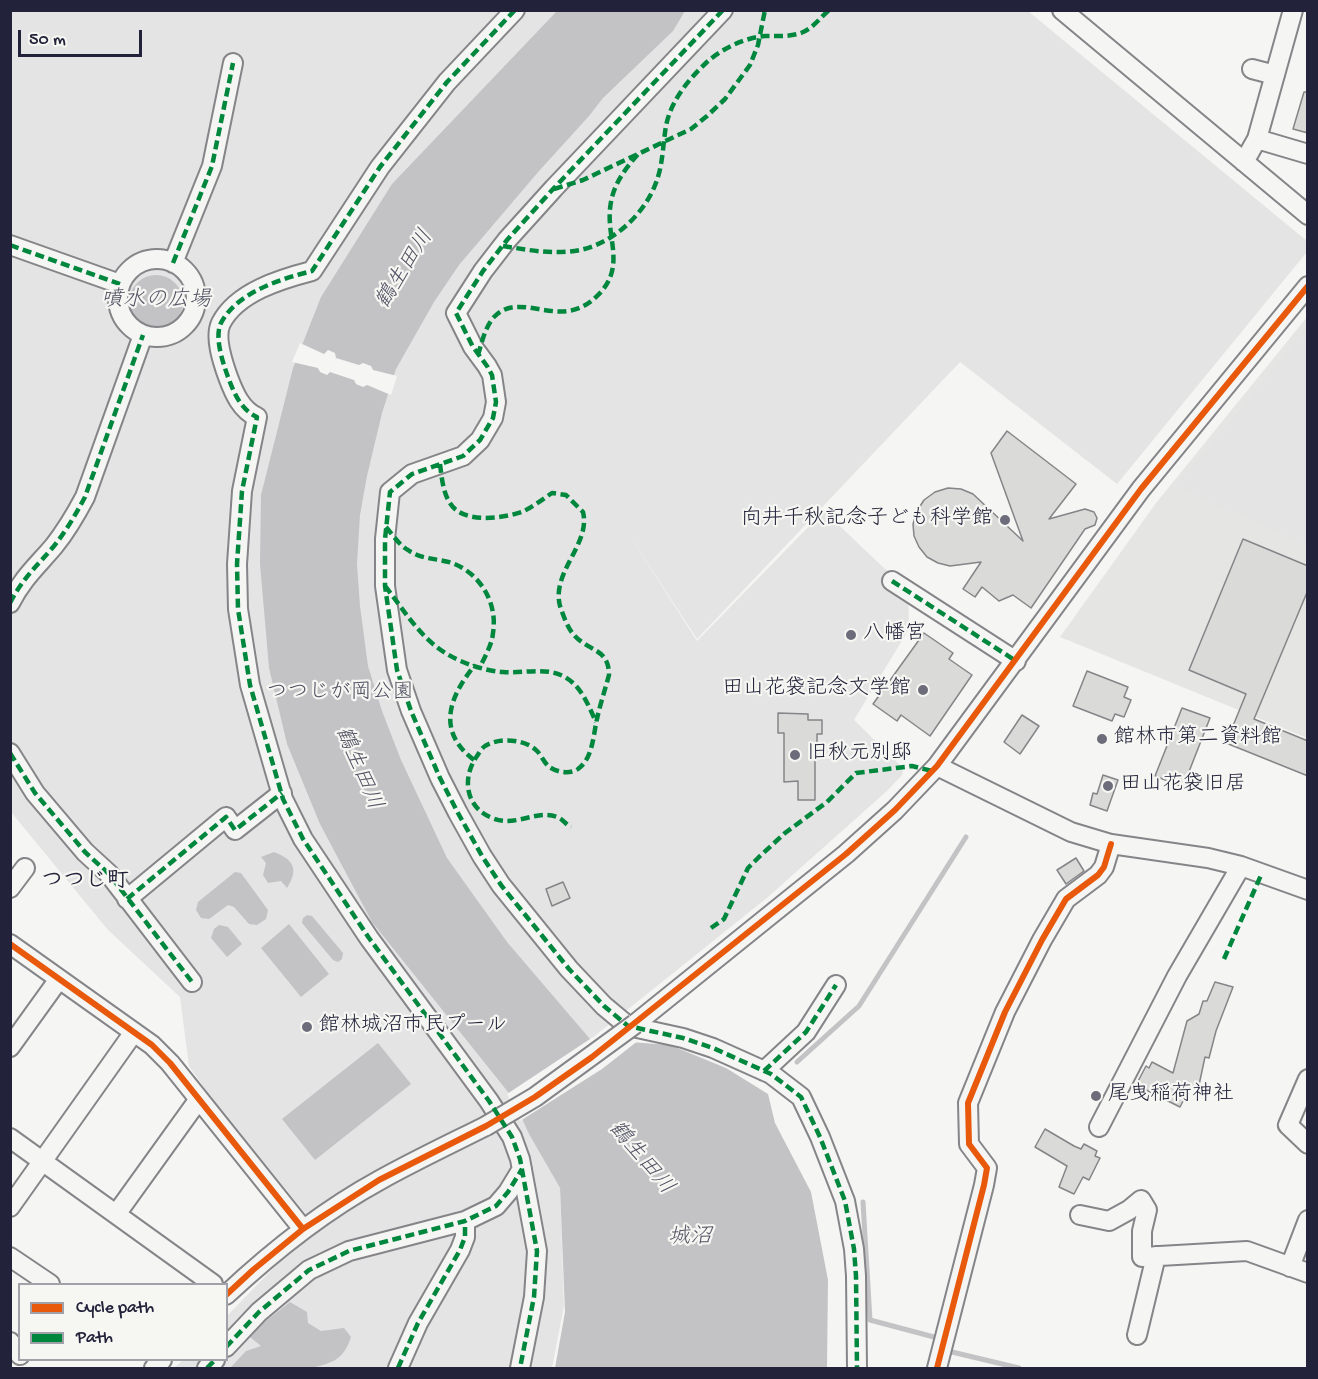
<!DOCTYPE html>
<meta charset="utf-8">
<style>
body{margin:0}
#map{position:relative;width:1318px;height:1379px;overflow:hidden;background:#f5f5f3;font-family:"Gochi Hand",sans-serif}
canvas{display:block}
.frame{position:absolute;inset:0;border:12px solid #22223b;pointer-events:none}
.legend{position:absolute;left:18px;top:1283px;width:210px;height:78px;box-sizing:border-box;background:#f6f6f2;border:2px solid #a1a1a9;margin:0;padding:8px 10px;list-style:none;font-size:18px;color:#22223b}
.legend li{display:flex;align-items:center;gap:12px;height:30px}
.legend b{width:30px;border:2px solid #a1a1a9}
.scale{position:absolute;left:18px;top:30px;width:124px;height:27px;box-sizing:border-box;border:3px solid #22223b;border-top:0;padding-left:8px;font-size:18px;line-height:21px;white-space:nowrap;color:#22223b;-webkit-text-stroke:4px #f6f6f2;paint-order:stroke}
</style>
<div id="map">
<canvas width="1318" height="1379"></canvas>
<div class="frame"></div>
<ul class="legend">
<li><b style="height:8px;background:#e8590c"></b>Cycle path</li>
<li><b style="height:8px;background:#00873e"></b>Path</li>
</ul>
<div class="scale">50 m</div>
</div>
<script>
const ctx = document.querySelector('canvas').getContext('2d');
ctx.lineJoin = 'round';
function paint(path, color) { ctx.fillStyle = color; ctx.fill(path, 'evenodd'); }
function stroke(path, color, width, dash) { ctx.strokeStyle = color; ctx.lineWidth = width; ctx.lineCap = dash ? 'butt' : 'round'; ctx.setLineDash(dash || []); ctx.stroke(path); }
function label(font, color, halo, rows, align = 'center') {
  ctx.font = font + ' "Gochi Hand","Klee One",sans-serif'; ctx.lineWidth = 4.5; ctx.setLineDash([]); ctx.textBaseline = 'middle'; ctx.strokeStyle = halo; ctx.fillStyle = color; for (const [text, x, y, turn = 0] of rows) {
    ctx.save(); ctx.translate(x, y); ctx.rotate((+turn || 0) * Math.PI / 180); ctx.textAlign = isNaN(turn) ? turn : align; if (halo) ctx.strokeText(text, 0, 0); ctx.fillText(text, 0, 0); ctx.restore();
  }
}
paint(new Path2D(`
 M 1307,317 L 1307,738 L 1060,637 L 1156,503 Z`), '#e5e5e4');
paint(new Path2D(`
 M 10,11 L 1028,11 L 1307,241 L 1307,252 L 1117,484 L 960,362 L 697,639 L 628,533 L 697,641 L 824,511 L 885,569 L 908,579 L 909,629 L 854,720 L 903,768 L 902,775 L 888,790 L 768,897 L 571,1055 L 529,1133 L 560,1188 L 564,1306 L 552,1368 L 174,1368 L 183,1360 L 226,1360 L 227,1316 L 315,1225 L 215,1103 L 189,1066 L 180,997 L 108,930 L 11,812 Z
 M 1307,329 L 1307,546 L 1176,486 Z`), '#e4e4e4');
paint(new Path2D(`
 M 557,11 L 685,11 L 673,31 L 603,98 L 589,116 L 539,171 L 459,265 L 434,302 L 396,369 L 382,413 L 367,476 L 360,515 L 357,564 L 360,606 L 368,666 L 382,711 L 401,760 L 447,858 L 507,942 L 590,1039 L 670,1045 L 726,1068 L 768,1094 L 775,1123 L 811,1192 L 828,1280 L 827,1368 L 555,1368 L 565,1312 L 560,1188 L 529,1134 L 512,1097 L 372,922 L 320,824 L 287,744 L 269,668 L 260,564 L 261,495 L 293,368 L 321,297 L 392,184 Z
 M129 302a27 27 0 1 1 54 0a27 27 0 1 1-54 0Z
 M 274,852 C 294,860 299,869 287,888 L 281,881 L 268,883 L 263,875 L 266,863 L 261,857 Z
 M 235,872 L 241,873 L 268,910 L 266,919 L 257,925 L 249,924 L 234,907 L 228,905 L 209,919 L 201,918 L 196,910 L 198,902 Z
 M 307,915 L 312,916 L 343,953 L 342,959 L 338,962 L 333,960 L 302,923 L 303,918 Z
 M 289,924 L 329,974 L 301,997 L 261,948 Z
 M 219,925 L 228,927 L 242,944 L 227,957 L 211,938 L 214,929 Z
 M 378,1043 L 411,1084 L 315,1160 L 282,1119 Z
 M 290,1302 L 307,1312 L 308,1323 L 321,1331 L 344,1328 L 351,1337 C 348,1347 342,1358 331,1362 C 305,1374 261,1369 231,1368 L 231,1367 L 246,1351 L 261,1346 L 250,1337 L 262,1324 Z`), '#c3c3c6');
paint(new Path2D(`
 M 300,343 L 324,354 L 328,350 L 335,353 L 336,358 L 359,365 L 363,363 L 371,366 L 373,370 L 397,376 L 391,395 L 367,385 L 363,387 L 356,384 L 354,380 L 330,372 L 327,375 L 320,372 L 318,368 L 292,362 Z
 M 593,1037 L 639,1040 L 602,1069 L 520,1121 L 507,1094 Z`), '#f5f5f3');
stroke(new Path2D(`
 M 797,1062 L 859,1006 L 966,837
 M 863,1202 L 870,1320 L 934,1337 L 939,1342
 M 947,1348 L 952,1352 L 1019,1368`), '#c3c3c6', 5);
const building = new Path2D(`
 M 1304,92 L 1308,92 L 1308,133 L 1293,129 Z
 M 1007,431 L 1076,484 L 1049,519 L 1085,509 L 1094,512 L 1097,518 L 1095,525 L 1085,529 L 1031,608 L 1013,595 L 999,601 L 982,587 L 975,597 L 963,589 L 981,562 L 950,566 L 938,563 L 927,557 L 919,547 L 914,536 L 913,524 L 917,511 L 924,500 L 935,492 L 948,488 L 961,489 L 973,494 L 1023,541 L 991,453 Z
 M 1243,539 L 1308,566 L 1308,590 L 1254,719 L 1308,741 L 1308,776 L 1226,743 L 1246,694 L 1189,670 Z
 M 924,633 L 953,653 L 949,659 L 972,675 L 930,736 L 901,715 L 897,721 L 873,704 Z
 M 1087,671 L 1128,687 L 1124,697 L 1131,700 L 1124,717 L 1115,714 L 1112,721 L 1073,706 Z
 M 1182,708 L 1210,718 L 1183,787 L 1155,776 Z
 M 778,713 L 808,714 L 808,720 L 822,720 L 822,734 L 817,734 L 817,750 L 815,750 L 815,800 L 798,800 L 798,781 L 784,782 L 784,733 L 778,733 Z
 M 1022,715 L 1039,726 L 1020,754 L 1004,742 Z
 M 1103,775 L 1118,780 L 1107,811 L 1090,805 L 1093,793 L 1097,794 Z
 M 1076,858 L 1084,871 L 1066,884 L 1057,870 Z
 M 563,882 L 570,898 L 552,906 L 546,889 Z
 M 1215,982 L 1233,987 L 1216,1031 L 1209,1058 L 1205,1057 L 1199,1085 L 1191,1086 L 1180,1107 L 1136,1085 L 1146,1066 L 1149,1068 L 1152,1062 L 1173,1073 L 1187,1021 L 1199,1014 L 1203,1001 L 1207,1001 Z
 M 1045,1129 L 1074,1146 L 1081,1149 L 1084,1144 L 1097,1151 L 1095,1156 L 1100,1158 L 1089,1180 L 1083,1177 L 1074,1194 L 1059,1187 L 1067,1166 L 1035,1147 Z`);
paint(building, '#dadad9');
stroke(building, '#858589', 1.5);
const minor = new Path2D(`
 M 515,10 L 447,82 L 380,167 L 312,271 C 281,279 237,292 221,323 C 214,337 223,363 228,377 C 234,393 241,410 257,417 L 242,491 L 237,564 L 238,609 L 250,685 L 283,799 L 303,839 L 369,938 L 489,1101 L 512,1137 L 520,1159 L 537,1251 L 534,1297 L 520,1368
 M 723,10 L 554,188 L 507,240 L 483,271 L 456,313 L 473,347 L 487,366 L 492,375 L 496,402 L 493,418 L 480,440 L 463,456 L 412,474 L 390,492 L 385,539 L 385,586 L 397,670 L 411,711 L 440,778 L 458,813 L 482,856 L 501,885 L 569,969 L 604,1006 L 628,1026 L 683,1038 L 713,1048 L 771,1074 L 801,1097 L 820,1137 L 845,1201 L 854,1249 L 856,1276 L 857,1368
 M 1062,10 L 1308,215
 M 1252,69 L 1275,75
 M 1257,139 L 1308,154
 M 1244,162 L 1257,139 L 1293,10
 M 10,245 L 120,284
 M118 298a39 39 0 1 1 78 0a39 39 0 1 1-78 0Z
 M 173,263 L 212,166 L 233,63
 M 892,581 L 1016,661
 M 10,603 C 22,579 37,566 54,546 C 66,531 76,514 85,497 L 143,335
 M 10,753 L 35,793 L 85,852 L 109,874 L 192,982
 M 937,766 L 1071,832 L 1111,844 L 1208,858 L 1241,866 L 1308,890
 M 10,888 L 25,868
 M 127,899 L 226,817 L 235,830 L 282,793
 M 10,944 L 152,1045 L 170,1063 L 303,1229
 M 635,1024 L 846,854 L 895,810 L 937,766 L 1141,489 L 1308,286
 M 10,1047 L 59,979
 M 764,1071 L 806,1032 L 836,985
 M 1308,1079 L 1288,1125 L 1308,1144
 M 1099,1127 L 1177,976 L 1241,866
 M 10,1138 L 213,1284
 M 10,1207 L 134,1032
 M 117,1213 L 199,1099
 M 1080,1215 L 1109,1221 L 1129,1210 L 1141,1200 L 1147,1210 L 1142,1231 L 1142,1257 L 1247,1251 L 1308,1273
 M 10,1257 L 50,1284
 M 1290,1267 L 1308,1220
 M 226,1295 C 273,1251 323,1211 380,1180 C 414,1161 450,1144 486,1126
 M 1137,1335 L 1156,1256
 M 10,1342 L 20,1355
 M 226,1347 L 259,1312 L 309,1270 L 349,1251 L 465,1221 L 496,1206 L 508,1192 L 522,1169
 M 154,1368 L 162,1360
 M 207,1368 L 215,1360
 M 398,1368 L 418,1323 L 460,1250 L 465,1237 L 465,1221
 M 937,1368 L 984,1185 L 987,1168 L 969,1144 L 968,1103 L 1005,1012 L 1042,940 L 1066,899 L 1098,875 L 1104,867 L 1111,844`);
stroke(minor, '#858589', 22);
stroke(minor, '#f5f5f3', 18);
const minorBridge = new Path2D(`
 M 486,1126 L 535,1097 L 635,1024`);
stroke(minorBridge, '#858589', 22, []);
stroke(minorBridge, '#f5f5f3', 18);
stroke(new Path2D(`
 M 515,10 L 447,82 L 380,167 L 312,271 C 281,279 237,292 221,323 C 214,337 223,363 228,377 C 234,393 241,410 257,417 L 242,491 L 237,564 L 238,609 L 250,685 L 283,799 L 303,839 L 369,938 L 489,1101 L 512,1137 L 520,1159 L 537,1251 L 534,1297 L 520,1368
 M 723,10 L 554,188 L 507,240 L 483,271 L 456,313 L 473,347 L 487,366 L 492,375 L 496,402 L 493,418 L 480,440 L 463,456 L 412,474 L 390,492 L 385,539 L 385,586 L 397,670 L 411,711 L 440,778 L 458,813 L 482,856 L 501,885 L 569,969 L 604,1006 L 628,1026 L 683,1038 L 713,1048 L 771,1074 L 801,1097 L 820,1137 L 845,1201 L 854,1249 L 856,1276 L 857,1368
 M 554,189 L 583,180 L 691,129 L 707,116 L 725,99 L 750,65 L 758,45 L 765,10
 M 10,245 L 120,284
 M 503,246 C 528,250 554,255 580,250 C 614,243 646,213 657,180 C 663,163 663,143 666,126 C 671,100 689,79 707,62 C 723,48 744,38 765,36 C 777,36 789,37 801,33 C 812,29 820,18 829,10
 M 173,263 L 212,166 L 233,63
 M 478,355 C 482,342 485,327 494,317 C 522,288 562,335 600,293 C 625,266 607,239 610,209 C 612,186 624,170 639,153
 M 440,464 C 442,479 443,498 455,509 C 471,523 506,518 524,511 C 534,506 543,499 552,493 L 566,495 L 583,512 C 591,544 551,572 560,606 C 563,615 568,629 574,635 C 589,652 609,648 609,675 C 605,690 600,705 597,719 C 593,736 593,758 578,769 C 569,775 556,772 548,766 C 544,762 541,755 537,751 C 525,739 500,737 485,746 C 482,748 479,753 477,756 C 462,777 465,806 490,817 C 515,829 534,809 557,817 C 562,818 566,825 571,827
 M 386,527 C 393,535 399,545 408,550 C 422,560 437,558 452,563 C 480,573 498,603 493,633 C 492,645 485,656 480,667
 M 892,581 L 1016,661
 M 385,586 C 404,610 420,638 447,654 C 462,663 485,671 503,672 C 528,674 552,664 573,683 C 584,693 590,709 596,722
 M 10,603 C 22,579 37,566 54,546 C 66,531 76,514 85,497 L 143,335
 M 10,753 L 35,793 L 85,852 L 109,874 L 192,982
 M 474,760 C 436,731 449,697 475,665
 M 127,899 L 226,817 L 235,830 L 282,793
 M 711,928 L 724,919 L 748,868 L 760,856 L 785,833 L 827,802 L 856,773 L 912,766 L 932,771
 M 1224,959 L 1262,873
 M 764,1071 L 806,1032 L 836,985
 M 226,1347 L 259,1312 L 309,1270 L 349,1251 L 465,1221 L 496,1206 L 508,1192 L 522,1169
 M 207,1368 L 215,1360
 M 398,1368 L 418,1323 L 460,1250 L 465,1237 L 465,1221`), '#00873e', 4.5, [9, 4.5]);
stroke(new Path2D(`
 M 10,944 L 152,1045 L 170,1063 L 303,1229
 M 226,1295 L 253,1270 L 303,1229 L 379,1180 L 486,1126 L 535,1097 L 592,1057 L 846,854 L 895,810 L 937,766 L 1141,489 L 1308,286
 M 937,1368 L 984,1185 L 987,1168 L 969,1144 L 968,1103 L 1005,1012 L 1042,940 L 1066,899 L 1098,875 L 1104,867 L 1111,844`), '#e8590c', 6);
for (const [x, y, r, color] of [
 [1005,520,6,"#6c6c7b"],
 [851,635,6,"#6c6c7b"],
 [923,690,6,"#6c6c7b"],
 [1102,739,6,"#6c6c7b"],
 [795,755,6,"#6c6c7b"],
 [1108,786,6,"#6c6c7b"],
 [307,1027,6,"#6c6c7b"],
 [1096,1096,6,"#6c6c7b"]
]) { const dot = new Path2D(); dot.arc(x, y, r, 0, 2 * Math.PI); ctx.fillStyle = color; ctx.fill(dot); stroke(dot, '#f6f6f2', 2); }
label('21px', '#22223b', '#f6f6f2', [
 ["向井千秋記念子ども科学館",993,520,"right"],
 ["八幡宮",863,635],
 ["田山花袋記念文学館",911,690,"right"],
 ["館林市第二資料館",1114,739],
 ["旧秋元別邸",807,755],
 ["田山花袋旧居",1120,786],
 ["館林城沼市民プール",319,1027],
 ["尾曳稲荷神社",1108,1096]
], 'left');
label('21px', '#4f4f62', '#f6f6f2', [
 ["つつじが岡公園",340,694]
]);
label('italic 22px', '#535365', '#f6f6f2', [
 ["鶴生田川",406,270,-58],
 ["噴水の広場",156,302],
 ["鶴生田川",357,769,67],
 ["鶴生田川",640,1159,50],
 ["城沼",690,1239]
]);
label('bold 22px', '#22223b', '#f6f6f2', [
 ["つつじ町",85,883]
]);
</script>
